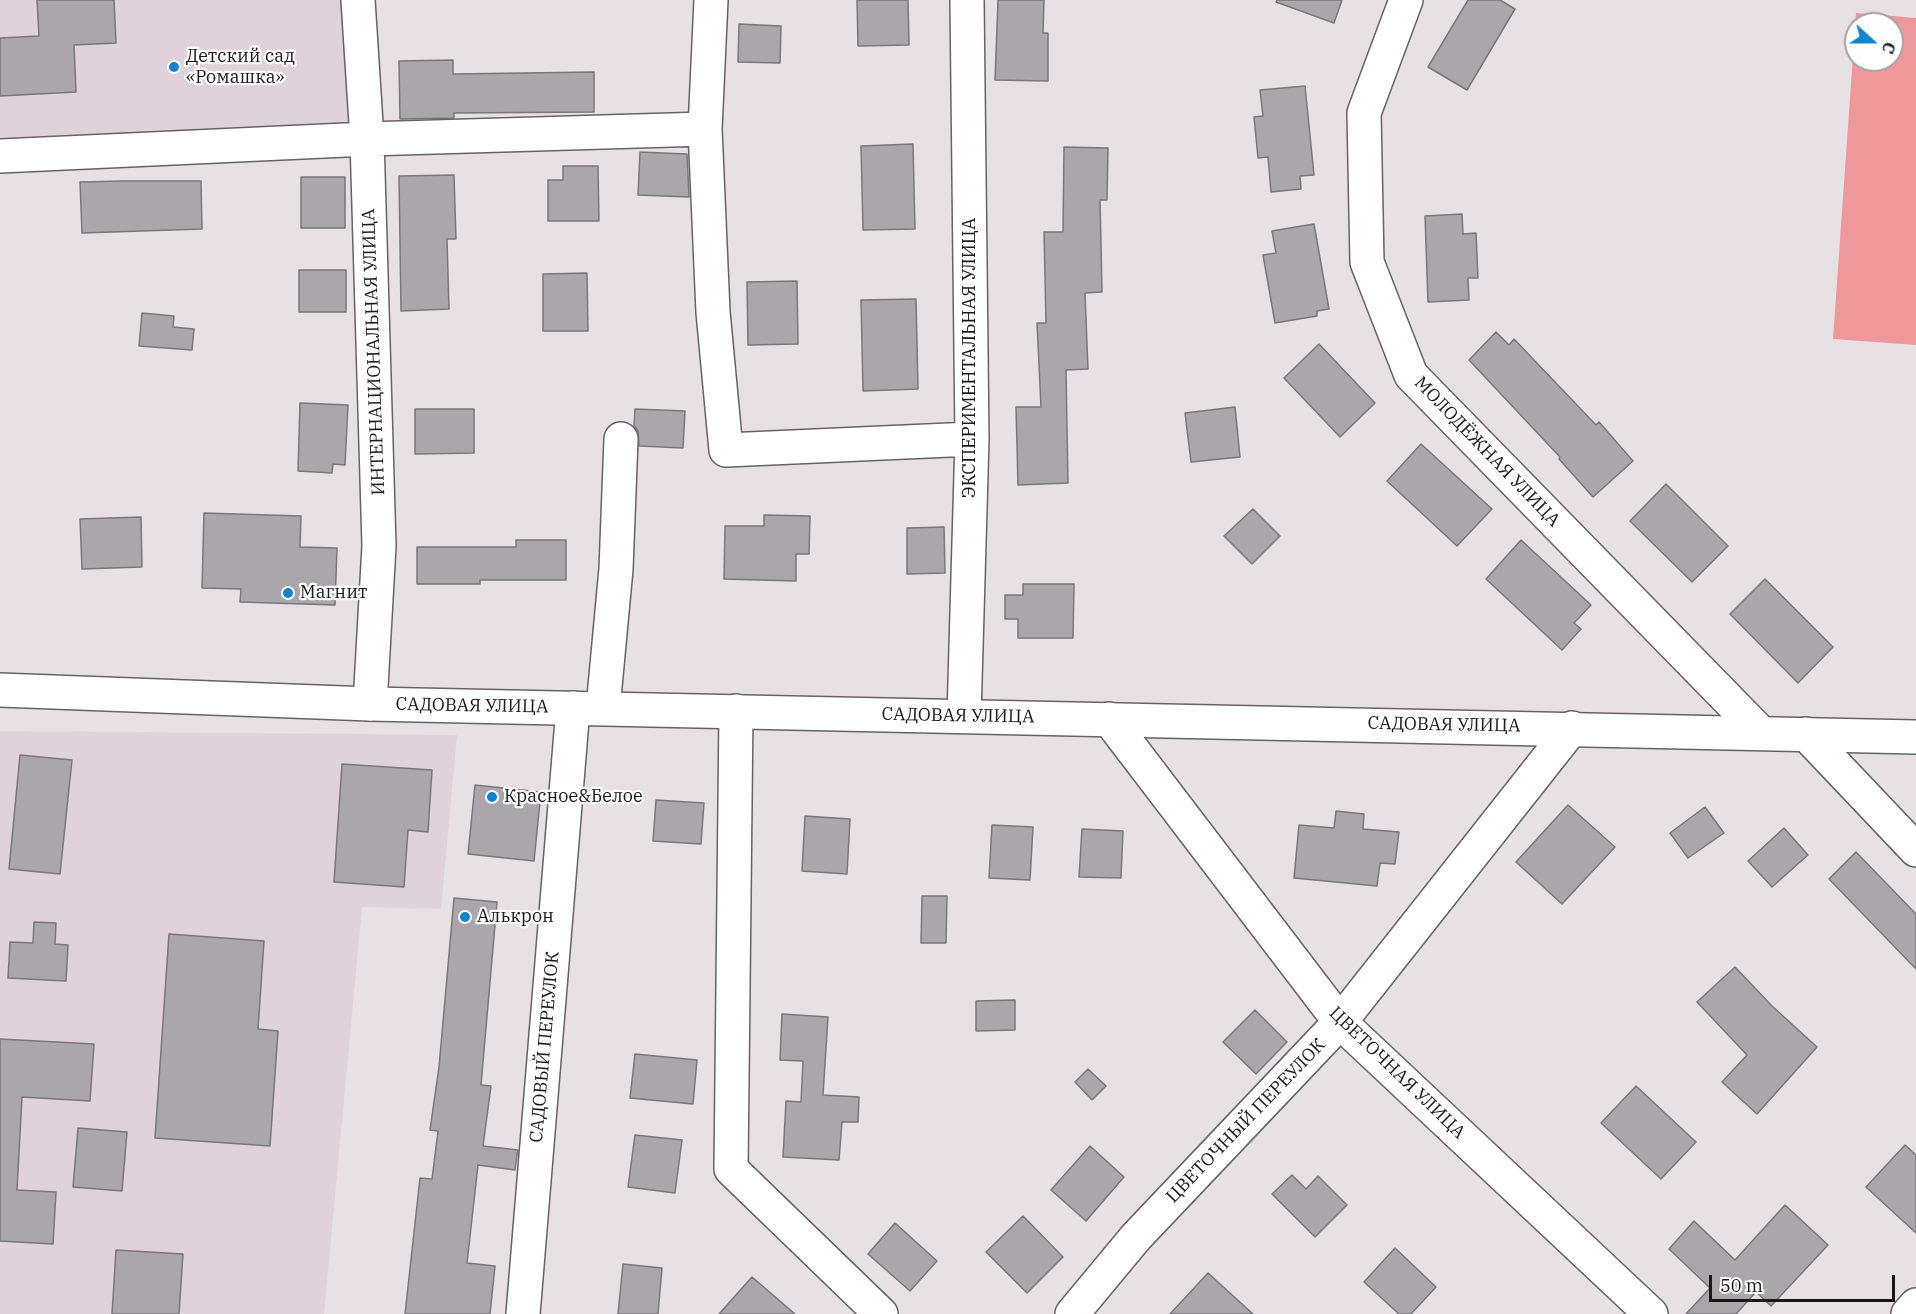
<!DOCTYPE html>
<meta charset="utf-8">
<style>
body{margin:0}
#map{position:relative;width:1916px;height:1314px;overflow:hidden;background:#e7e1e4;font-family:"IBM Plex Serif",serif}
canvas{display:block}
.north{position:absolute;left:1844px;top:12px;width:60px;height:60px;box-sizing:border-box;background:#fff;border:2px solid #a3a2a3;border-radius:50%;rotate:111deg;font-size:16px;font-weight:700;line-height:24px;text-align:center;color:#191718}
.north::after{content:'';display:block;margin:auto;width:21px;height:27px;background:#1084cd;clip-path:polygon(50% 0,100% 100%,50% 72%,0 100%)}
.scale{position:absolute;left:1709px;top:1275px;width:186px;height:27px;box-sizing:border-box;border:3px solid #191718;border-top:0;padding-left:8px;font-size:18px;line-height:21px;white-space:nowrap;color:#191718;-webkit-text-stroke:4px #fff;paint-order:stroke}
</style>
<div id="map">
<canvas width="1916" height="1314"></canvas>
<div class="north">С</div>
<div class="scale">50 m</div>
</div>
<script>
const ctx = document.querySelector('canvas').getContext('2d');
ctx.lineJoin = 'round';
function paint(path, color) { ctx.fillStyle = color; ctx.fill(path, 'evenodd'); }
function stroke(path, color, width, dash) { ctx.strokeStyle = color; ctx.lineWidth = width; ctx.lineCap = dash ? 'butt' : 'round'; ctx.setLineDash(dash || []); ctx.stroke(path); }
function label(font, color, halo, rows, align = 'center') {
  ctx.font = font + ' "IBM Plex Serif",serif'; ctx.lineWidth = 4.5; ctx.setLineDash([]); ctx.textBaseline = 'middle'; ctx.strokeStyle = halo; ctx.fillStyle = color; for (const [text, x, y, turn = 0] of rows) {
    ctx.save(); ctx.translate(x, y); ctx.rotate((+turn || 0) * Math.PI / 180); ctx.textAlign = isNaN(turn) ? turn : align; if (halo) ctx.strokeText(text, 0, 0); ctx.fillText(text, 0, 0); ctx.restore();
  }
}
paint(new Path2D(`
 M 0,0 L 344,0 L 350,134 L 0,148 Z
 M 0,731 L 457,735 L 441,909 L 362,907 L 324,1314 L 0,1314 Z`), '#dfd2da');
paint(new Path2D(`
 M 1856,13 L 1916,18 L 1916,345 L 1833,339 ZM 1856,24 L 1892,24 L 1892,60 L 1856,60 Z`), '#ee989c');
const building = new Path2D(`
 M 37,0 L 114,0 L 116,43 L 74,45 L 76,92 L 0,96 L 0,38 L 39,36 Z
 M 857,0 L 908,0 L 909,45 L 858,46 Z
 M 998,0 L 1044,0 L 1043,33 L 1048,33 L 1048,81 L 995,80 Z
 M 1277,0 L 1342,0 L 1334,23 L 1276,2 Z
 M 1468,0 L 1500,0 L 1515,9 L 1467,90 L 1428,67 Z
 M 739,24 L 781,26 L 780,63 L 738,62 Z
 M 453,60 L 453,74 L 594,72 L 594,112 L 454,113 L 454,118 L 400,119 L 399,61 Z
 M 1305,86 L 1314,175 L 1300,176 L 1301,189 L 1271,192 L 1268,157 L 1258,158 L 1254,117 L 1263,116 L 1260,90 Z
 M 913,144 L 915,229 L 863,230 L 861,146 Z
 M 1064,147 L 1108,148 L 1107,200 L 1100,200 L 1102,292 L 1085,293 L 1088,369 L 1066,370 L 1068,483 L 1018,485 L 1016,407 L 1041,407 L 1037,323 L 1046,323 L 1044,232 L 1063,232 Z
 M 640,152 L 687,154 L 689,197 L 638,195 Z
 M 563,166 L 598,166 L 599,221 L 548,221 L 548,180 L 563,180 Z
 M 454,175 L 456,239 L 447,239 L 449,309 L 401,311 L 399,176 Z
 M 301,177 L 345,177 L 345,228 L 301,228 Z
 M 122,181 L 201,181 L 202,229 L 82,233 L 80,182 Z
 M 1462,214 L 1463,234 L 1476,233 L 1478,278 L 1468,278 L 1469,300 L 1428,302 L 1425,216 Z
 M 1314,224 L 1329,309 L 1317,311 L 1317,316 L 1275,323 L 1263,255 L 1276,253 L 1272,231 Z
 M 299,270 L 346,270 L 346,312 L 299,312 Z
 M 587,273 L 588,331 L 543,331 L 543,274 Z
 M 797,281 L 798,344 L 748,345 L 747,282 Z
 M 916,299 L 918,389 L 863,391 L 861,300 Z
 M 142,313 L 174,316 L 173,327 L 194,329 L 192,350 L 139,346 Z
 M 1496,332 L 1509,345 L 1514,339 L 1596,425 L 1599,422 L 1633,461 L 1593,497 L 1559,459 L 1560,457 L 1469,360 Z
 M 1319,344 L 1375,403 L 1340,437 L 1284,378 Z
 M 300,403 L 348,405 L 345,465 L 333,464 L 332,473 L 298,471 Z
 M 1235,407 L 1240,457 L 1191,462 L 1185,413 Z
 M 415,409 L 474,409 L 474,453 L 415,454 Z
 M 635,409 L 685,411 L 683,448 L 639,446 L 638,431 L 634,426 Z
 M 1421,444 L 1492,509 L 1457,546 L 1387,481 Z
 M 1666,484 L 1728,546 L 1692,582 L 1630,521 Z
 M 1253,509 L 1280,536 L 1252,564 L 1224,536 Z
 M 204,513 L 301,516 L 300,547 L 337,548 L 335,605 L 240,602 L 241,589 L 202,588 Z
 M 764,515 L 810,516 L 809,554 L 796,554 L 796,581 L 724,579 L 725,526 L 764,526 Z
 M 141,517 L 142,567 L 82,569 L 80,519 Z
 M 944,527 L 945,573 L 907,574 L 907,528 Z
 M 516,540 L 566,540 L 566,580 L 480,580 L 480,584 L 417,584 L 417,547 L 516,547 Z
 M 1521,540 L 1591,605 L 1574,623 L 1581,629 L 1562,650 L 1486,579 Z
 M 1765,579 L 1833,647 L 1798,683 L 1730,614 Z
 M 1023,584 L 1074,584 L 1073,638 L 1018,638 L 1018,619 L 1005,619 L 1005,595 L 1023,595 Z
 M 20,755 L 72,760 L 60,874 L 9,869 Z
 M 342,764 L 432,770 L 428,832 L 408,830 L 404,887 L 334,882 Z
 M 475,785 L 541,792 L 534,861 L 468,854 Z
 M 656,800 L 704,803 L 701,844 L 653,841 Z
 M 1568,805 L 1615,847 L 1562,904 L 1516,862 Z
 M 1705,807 L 1724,833 L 1688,858 L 1670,833 Z
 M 1336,811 L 1364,814 L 1363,829 L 1399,832 L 1395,864 L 1380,863 L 1377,886 L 1294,878 L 1299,825 L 1334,828 Z
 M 805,816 L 850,819 L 847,874 L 802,871 Z
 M 992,825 L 1033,827 L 1030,880 L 989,878 Z
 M 1784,828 L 1808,855 L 1772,887 L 1748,861 Z
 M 1082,829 L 1123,831 L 1121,878 L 1079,877 Z
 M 1856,852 L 1916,914 L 1916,969 L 1829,879 Z
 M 922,896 L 947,896 L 946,943 L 921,943 Z
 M 454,898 L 497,902 L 481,1085 L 491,1086 L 483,1146 L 518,1150 L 517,1155 L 515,1170 L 478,1165 L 467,1263 L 495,1266 L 490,1314 L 405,1314 L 420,1178 L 432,1179 L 438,1131 L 430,1130 L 439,1067 Z
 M 34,922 L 56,923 L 55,944 L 68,945 L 66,981 L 8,978 L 10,942 L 33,943 Z
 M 169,934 L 264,941 L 258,1029 L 278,1031 L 270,1146 L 155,1138 Z
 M 1735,967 L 1772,1006 L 1817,1047 L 1757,1114 L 1722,1082 L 1747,1055 L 1697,1002 Z
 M 1015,1000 L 1015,1030 L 976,1031 L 976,1001 Z
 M 1255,1010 L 1287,1042 L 1256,1074 L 1223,1042 Z
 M 782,1014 L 828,1017 L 823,1095 L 859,1097 L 858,1122 L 842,1122 L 839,1160 L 783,1157 L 786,1101 L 801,1102 L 803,1061 L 780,1060 Z
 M 0,1039 L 94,1044 L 90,1101 L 22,1097 L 17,1190 L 56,1192 L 53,1244 L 0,1241 Z
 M 635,1054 L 697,1060 L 693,1104 L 630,1098 Z
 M 1088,1069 L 1106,1086 L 1092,1100 L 1075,1082 Z
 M 1636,1086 L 1696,1142 L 1661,1179 L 1601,1123 Z
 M 78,1128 L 127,1132 L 122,1191 L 73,1187 Z
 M 635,1135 L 682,1140 L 675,1193 L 628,1187 Z
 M 1905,1145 L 1916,1155 L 1916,1233 L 1866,1187 Z
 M 1090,1146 L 1124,1177 L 1086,1221 L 1051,1190 Z
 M 1292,1175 L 1306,1189 L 1318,1176 L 1347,1205 L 1315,1237 L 1272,1194 Z
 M 1785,1205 L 1828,1245 L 1771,1306 L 1756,1292 L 1736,1314 L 1686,1314 L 1710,1288 L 1669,1249 L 1694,1221 L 1735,1260 Z
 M 1023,1216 L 1063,1257 L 1027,1293 L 986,1252 Z
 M 895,1223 L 937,1261 L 910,1291 L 868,1254 Z
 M 1395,1248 L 1436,1287 L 1411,1314 L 1399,1314 L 1364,1282 Z
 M 116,1250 L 183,1254 L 179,1314 L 112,1314 Z
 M 623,1264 L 662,1268 L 658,1314 L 618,1314 Z
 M 1208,1273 L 1253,1314 L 1170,1314 Z
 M 752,1277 L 795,1314 L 719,1314 Z`);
paint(building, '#aaa6ab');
stroke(building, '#7a767b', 1.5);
const minor = new Path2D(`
 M 358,0 L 367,139 L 379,546 L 370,704
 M 711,0 L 705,129 L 713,312 L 726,450 L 972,439
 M 1406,0 L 1364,113 L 1367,262 L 1411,375 L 1760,732
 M 0,156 L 367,139 L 705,129
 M 603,708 L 616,569 L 621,439
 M 736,711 L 731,1169 L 881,1314
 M 964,716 L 972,439 L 967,0
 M 1109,719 L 1340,1022 L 1651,1314
 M 1806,734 L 1916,850
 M 523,1314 L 573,708
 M 1072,1314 L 1136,1237 L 1340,1022 L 1572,728
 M 1908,1314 L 1916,1305`);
const major = new Path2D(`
 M 0,690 L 370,704 L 1916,737`);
stroke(minor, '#686266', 36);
stroke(major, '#686266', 36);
stroke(minor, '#fff', 33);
stroke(major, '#fff', 33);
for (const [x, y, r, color] of [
 [174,67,6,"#1084cd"],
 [288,593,6,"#1084cd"],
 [492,797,6,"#1084cd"],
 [465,917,6,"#1084cd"]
]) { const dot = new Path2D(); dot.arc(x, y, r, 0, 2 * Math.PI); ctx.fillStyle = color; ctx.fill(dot); stroke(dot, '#fff', 2); }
label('18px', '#191718', '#fff', [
 ["Детский сад",186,57],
 ["«Ромашка»",186,78],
 ["Магнит",300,593],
 ["Красное&Белое",504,797],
 ["Алькрон",477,917]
], 'left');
label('18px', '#191718', '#fff', [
 ["ИНТЕРНАЦИОНАЛЬНАЯ УЛИЦА",374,352,-92],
 ["ЭКСПЕРИМЕНТАЛЬНАЯ УЛИЦА",970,358,-90],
 ["МОЛОДЁЖНАЯ УЛИЦА",1487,452,46],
 ["САДОВАЯ УЛИЦА",472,706,1],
 ["САДОВАЯ УЛИЦА",958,716,1],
 ["САДОВАЯ УЛИЦА",1444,725,1],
 ["САДОВЫЙ ПЕРЕУЛОК",545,1047,-85],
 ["ЦВЕТОЧНАЯ УЛИЦА",1397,1073,44],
 ["ЦВЕТОЧНЫЙ ПЕРЕУЛОК",1246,1121,-46]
]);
</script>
